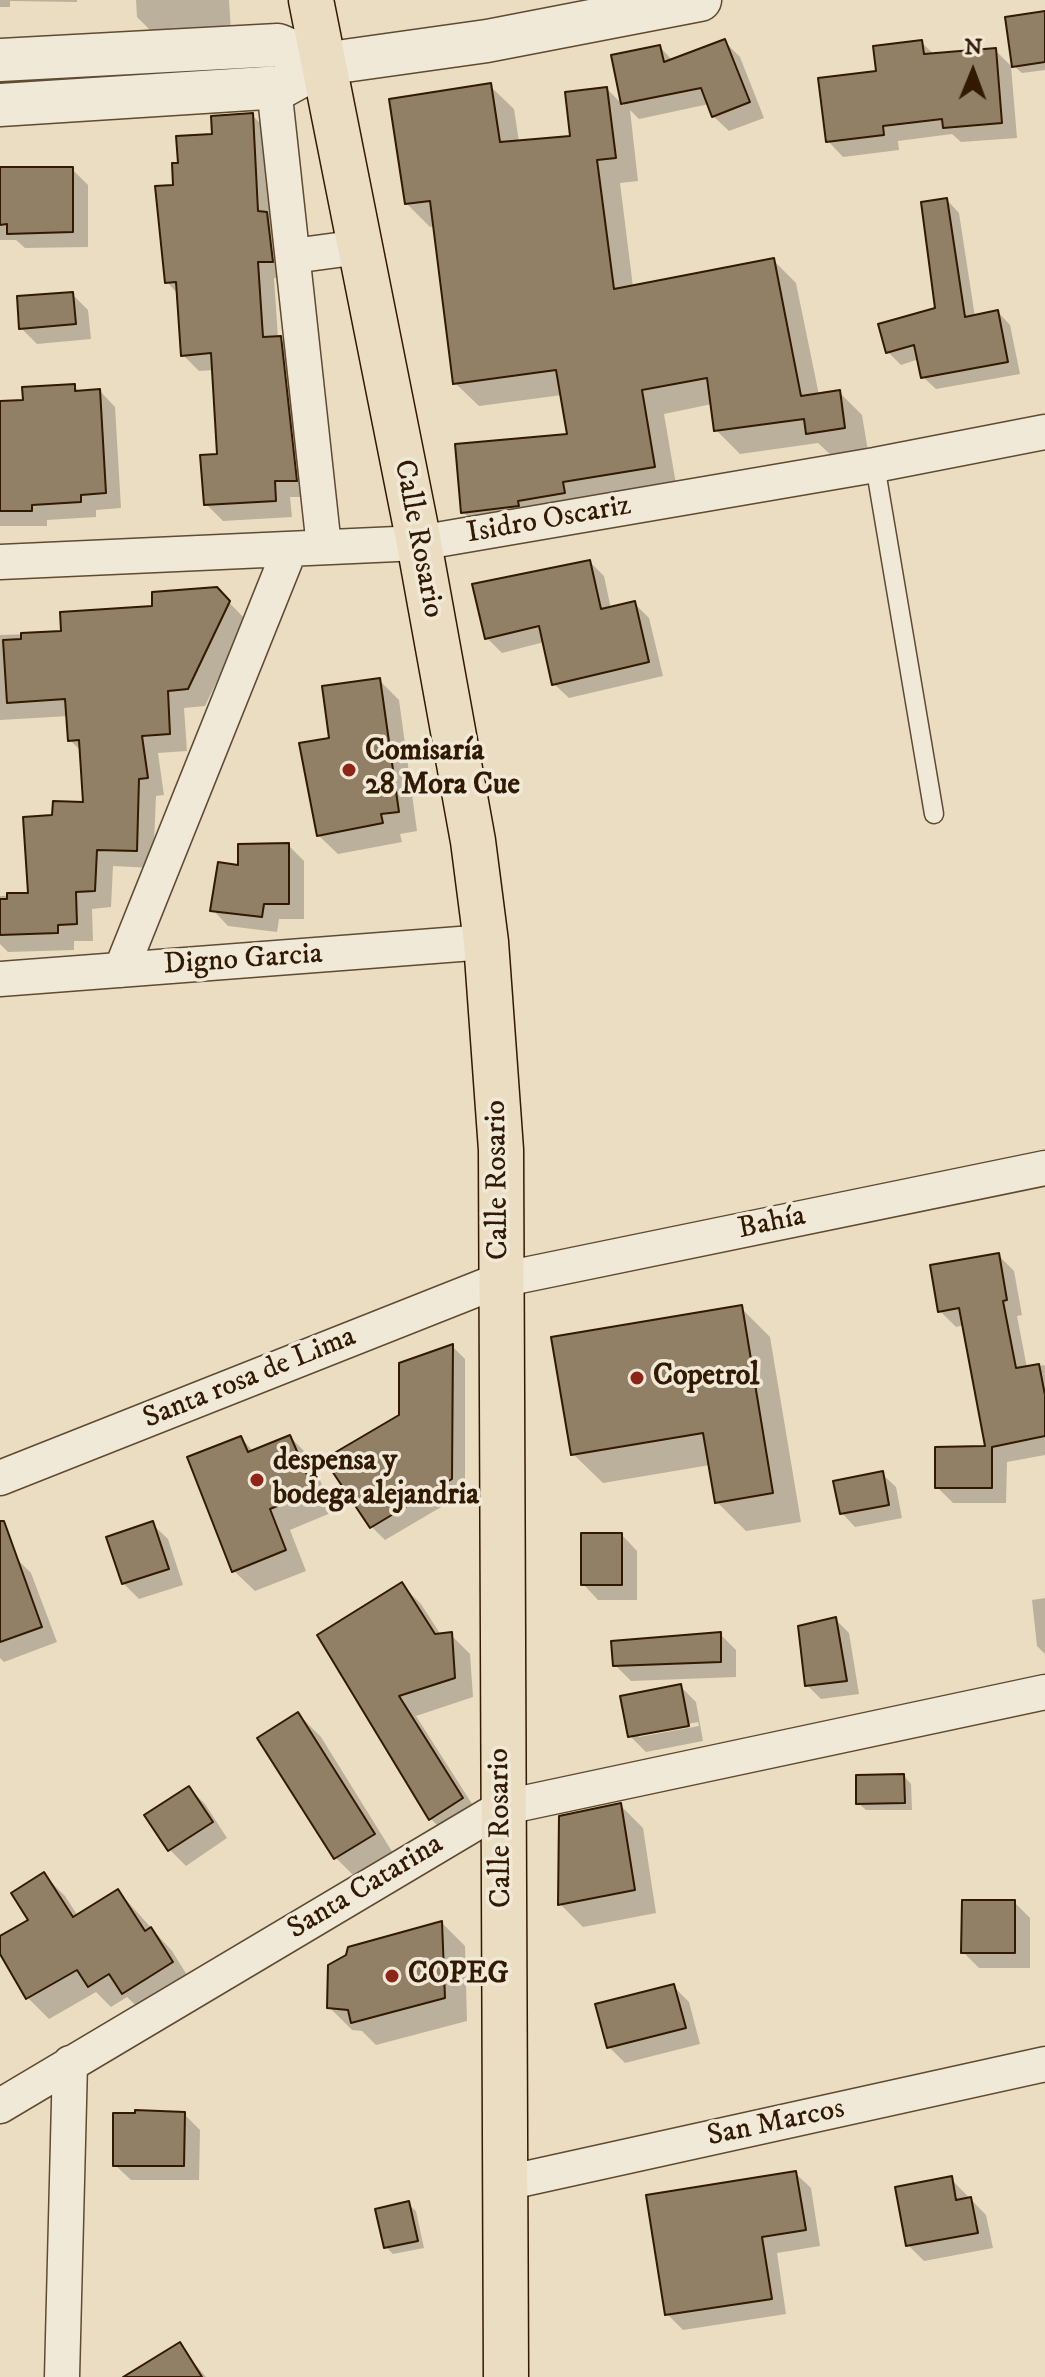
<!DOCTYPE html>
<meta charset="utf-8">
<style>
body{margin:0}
#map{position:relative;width:1045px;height:2377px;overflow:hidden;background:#eaddc2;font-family:"IM FELL DW Pica",serif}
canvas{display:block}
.north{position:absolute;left:933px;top:32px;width:80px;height:80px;-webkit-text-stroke:6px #f1e9d7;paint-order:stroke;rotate:1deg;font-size:22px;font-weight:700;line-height:32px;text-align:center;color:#311902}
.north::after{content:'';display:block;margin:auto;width:28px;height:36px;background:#311902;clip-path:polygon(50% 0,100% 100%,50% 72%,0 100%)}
</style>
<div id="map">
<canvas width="1045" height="2377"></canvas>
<div class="north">N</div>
</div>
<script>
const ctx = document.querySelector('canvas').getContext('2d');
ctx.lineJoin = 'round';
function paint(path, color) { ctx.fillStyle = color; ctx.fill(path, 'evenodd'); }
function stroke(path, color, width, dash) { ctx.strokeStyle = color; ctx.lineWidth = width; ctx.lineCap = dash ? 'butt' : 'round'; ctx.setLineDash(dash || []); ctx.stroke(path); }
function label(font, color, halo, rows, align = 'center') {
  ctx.font = font + ' "IM FELL DW Pica",serif'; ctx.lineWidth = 7; ctx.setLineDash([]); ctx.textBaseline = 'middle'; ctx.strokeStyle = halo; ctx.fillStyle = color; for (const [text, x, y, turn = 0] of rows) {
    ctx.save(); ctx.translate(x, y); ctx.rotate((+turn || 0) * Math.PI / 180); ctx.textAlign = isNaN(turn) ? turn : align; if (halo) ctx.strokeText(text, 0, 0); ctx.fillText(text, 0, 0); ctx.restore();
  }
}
paint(new Path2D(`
 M 0,0 L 77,0 L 77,2 L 10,1 L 10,7 L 0,7 Z
 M 136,0 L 229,0 L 231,31 L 156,36 L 137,17 Z
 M 1045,16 L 1045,70 L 1022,73 L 1014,66 Z
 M 724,41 L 740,57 L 764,118 L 729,131 L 713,116 L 709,104 L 639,119 L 630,110 L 638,181 L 620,183 L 633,287 L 773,260 L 796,283 L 819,395 L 839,392 L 862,415 L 868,451 L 832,456 L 818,443 L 740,454 L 716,430 L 712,404 L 664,414 L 677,490 L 487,535 L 463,512 L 569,436 L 562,395 L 479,406 L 455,383 L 435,226 L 430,227 L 406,203 L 490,86 L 514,109 L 519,142 L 572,137 L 607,89 L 624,106 L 613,57 L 660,47 L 673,61 Z
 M 921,42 L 935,55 L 995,50 L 1011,66 L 1017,138 L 961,142 L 952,134 L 898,141 L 899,150 L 843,157 L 828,141 L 878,73 Z
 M 252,115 L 269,132 L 289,278 L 274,278 L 278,338 L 297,355 L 312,497 L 290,497 L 292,517 L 223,521 L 206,504 L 219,456 L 214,370 L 199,371 L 183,355 L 178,294 L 167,282 L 180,164 L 214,136 Z
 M 72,169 L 88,185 L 88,247 L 25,248 L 16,240 L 0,240 L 0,170 Z
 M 947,200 L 959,213 L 975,317 L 998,312 L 1010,325 L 1020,374 L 936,389 L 923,377 L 919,359 L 901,365 L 888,352 L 937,309 Z
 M 72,294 L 88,310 L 91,339 L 37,344 L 21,328 Z
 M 74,386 L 80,392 L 100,391 L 115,407 L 121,508 L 96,510 L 96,517 L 47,520 L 47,526 L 0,526 L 0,403 L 25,402 Z
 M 590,562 L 604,576 L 611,609 L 634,603 L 649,618 L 663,676 L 569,698 L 554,684 L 544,642 L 502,653 L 487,638 Z
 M 216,589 L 246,620 L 205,706 L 184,708 L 187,751 L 158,753 L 164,795 L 156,796 L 153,868 L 113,866 L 111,907 L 92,909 L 93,941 L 74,941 L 74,950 L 8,952 L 0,944 L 0,896 L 30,895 L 54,817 L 85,804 L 82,752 L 70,740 L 69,716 L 0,720 L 0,635 L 63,633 Z
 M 379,680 L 399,700 L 417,831 L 400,834 L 402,842 L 338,854 L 318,835 L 331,739 Z
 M 288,845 L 304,861 L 304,919 L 279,919 L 277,932 L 228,926 L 213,910 L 240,867 Z
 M 998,1255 L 1014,1271 L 1022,1315 L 1017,1316 L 1027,1368 L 1045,1365 L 1045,1455 L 1007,1462 L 1006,1503 L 953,1503 L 937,1487 L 987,1448 L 964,1325 L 956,1327 L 940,1311 Z
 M 741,1308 L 770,1337 L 801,1522 L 746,1531 L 717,1502 L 710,1465 L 603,1483 L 573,1454 Z
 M 452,1346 L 465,1359 L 465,1493 L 385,1540 L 371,1526 L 401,1416 Z
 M 290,1437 L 311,1458 L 333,1512 L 290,1530 L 306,1571 L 255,1591 L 234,1571 L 241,1438 L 254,1452 Z
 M 882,1474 L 896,1487 L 902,1518 L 855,1527 L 842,1513 Z
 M 152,1524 L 168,1539 L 183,1585 L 139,1599 L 123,1583 Z
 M 622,1535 L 637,1551 L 637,1600 L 598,1600 L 583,1584 Z
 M 16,1558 L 31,1573 L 57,1642 L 4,1662 L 0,1658 L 0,1563 Z
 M 402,1585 L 421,1604 L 441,1635 L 451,1635 L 470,1654 L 473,1697 L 416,1716 L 481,1818 L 450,1838 L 431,1819 L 320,1635 Z
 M 1045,1598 L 1045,1654 L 1037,1646 L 1032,1600 Z
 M 835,1619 L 849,1633 L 859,1694 L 821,1699 L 807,1685 Z
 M 720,1634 L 736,1650 L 736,1677 L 631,1681 L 615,1665 Z
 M 680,1686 L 696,1702 L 703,1741 L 646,1752 L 630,1736 ZM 698,1722 L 699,1726 L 639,1737 L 639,1733 Z
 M 298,1714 L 321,1737 L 396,1858 L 359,1881 L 336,1858 Z
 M 904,1776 L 911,1784 L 912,1810 L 866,1810 L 858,1803 Z
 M 189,1788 L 205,1804 L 227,1838 L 186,1866 L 170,1850 L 147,1815 Z
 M 620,1805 L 643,1828 L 656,1913 L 583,1927 L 560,1904 Z
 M 44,1875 L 65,1896 L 78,1916 L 118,1891 L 172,1951 L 192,1983 L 145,2014 L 127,1997 L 111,2007 L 96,1992 L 49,2019 L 28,1998 L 0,1950 L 0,1938 L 31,1920 Z
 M 1014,1902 L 1030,1918 L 1030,1968 L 979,1968 L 963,1952 Z
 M 442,1923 L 465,1946 L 467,2021 L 376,2045 L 362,2031 L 352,2030 L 329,2007 Z
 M 673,1986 L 689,2002 L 700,2044 L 625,2063 L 609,2047 Z
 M 184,2114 L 200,2130 L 199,2180 L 131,2180 L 115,2165 Z
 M 795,2173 L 811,2188 L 820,2246 L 777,2253 L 786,2314 L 683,2330 L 667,2314 Z
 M 951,2179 L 986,2215 L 993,2248 L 924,2261 L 908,2245 Z
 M 408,2204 L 416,2211 L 424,2248 L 393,2254 L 386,2247 Z
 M 179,2345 L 206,2377 L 141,2377 Z`), '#0003');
const building = new Path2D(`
 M 1045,11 L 1045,62 L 1012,67 L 1005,17 Z
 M 725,39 L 750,102 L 712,117 L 701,88 L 621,104 L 611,55 L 660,45 L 664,62 Z
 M 922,40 L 924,54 L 996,48 L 1002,123 L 943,128 L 942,119 L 883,126 L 884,135 L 826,142 L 818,78 L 876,71 L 873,46 Z
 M 491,83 L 500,142 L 570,136 L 565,92 L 607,87 L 616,158 L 597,160 L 614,289 L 774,258 L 801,396 L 840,390 L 845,428 L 806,434 L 804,419 L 714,431 L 707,378 L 642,390 L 655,467 L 563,482 L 565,493 L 518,501 L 519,506 L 461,513 L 455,444 L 567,434 L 556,370 L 453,384 L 430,201 L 405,204 L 389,99 Z
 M 253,113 L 258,211 L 267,212 L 273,262 L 258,262 L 263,337 L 281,336 L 297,481 L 275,481 L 276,501 L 204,505 L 200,455 L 217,454 L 211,353 L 181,356 L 176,282 L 165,283 L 155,186 L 173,185 L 172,163 L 178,163 L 176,136 L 212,134 L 211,116 Z
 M 0,167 L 73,167 L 73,232 L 7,234 L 7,224 L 0,225 Z
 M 947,198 L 965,317 L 998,310 L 1008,362 L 921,378 L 914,345 L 886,353 L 878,324 L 935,308 L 921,202 Z
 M 73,292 L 76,324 L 19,329 L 17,296 Z
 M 75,384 L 75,391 L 100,389 L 106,493 L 81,495 L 81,502 L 32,505 L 32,511 L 0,511 L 0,401 L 23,400 L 22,387 Z
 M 590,560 L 601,609 L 635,601 L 649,662 L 552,685 L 539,626 L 485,639 L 472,584 Z
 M 217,587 L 230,601 L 188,689 L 168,691 L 170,734 L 142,736 L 148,778 L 139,779 L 137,851 L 97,850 L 95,891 L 76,892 L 77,924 L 58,925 L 58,933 L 0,935 L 0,899 L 7,899 L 7,893 L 28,893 L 23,817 L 52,815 L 53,801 L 83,802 L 79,740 L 68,741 L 65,699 L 7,703 L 3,640 L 21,639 L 21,633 L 61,631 L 60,612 L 152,606 L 152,592 Z
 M 380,678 L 399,812 L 381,814 L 383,823 L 317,836 L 299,743 L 329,738 L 322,686 Z
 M 289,843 L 289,904 L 264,904 L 262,917 L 210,911 L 218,862 L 238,865 L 238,844 Z
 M 999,1253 L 1007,1300 L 1003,1301 L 1016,1368 L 1039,1364 L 1045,1395 L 1045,1436 L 992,1447 L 992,1488 L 935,1488 L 935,1447 L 985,1446 L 959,1308 L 938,1312 L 930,1265 Z
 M 742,1305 L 773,1493 L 715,1503 L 703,1433 L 571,1455 L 551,1337 Z
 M 453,1344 L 452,1479 L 370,1528 L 324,1459 L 399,1415 L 399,1363 Z
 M 290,1435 L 314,1491 L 270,1509 L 286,1550 L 232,1572 L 187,1457 L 241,1436 L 248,1452 Z
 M 883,1471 L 889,1505 L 840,1514 L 833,1481 Z
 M 0,1521 L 4,1521 L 42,1627 L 0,1642 Z
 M 153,1521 L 169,1569 L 122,1584 L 106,1537 Z
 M 581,1533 L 622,1533 L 622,1585 L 581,1585 Z
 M 402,1582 L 435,1634 L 452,1632 L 455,1678 L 399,1696 L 463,1798 L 429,1820 L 317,1635 Z
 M 836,1617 L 847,1681 L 805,1686 L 798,1626 Z
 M 721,1632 L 721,1662 L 613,1666 L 611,1641 Z
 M 681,1684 L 689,1726 L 628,1737 L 620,1696 Z
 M 298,1712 L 375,1834 L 334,1859 L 257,1738 Z
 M 904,1774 L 905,1803 L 856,1804 L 856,1775 Z
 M 189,1786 L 213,1822 L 168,1851 L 144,1815 Z
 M 621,1803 L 635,1890 L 558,1905 L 559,1816 Z
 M 44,1872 L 73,1917 L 118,1889 L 145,1931 L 151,1927 L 173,1962 L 122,1994 L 109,1974 L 88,1987 L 77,1970 L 26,1999 L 0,1954 L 0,1936 L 28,1920 L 11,1893 Z
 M 962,1900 L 1015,1900 L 1015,1953 L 961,1953 Z
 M 442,1921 L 445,1998 L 351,2023 L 348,2010 L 327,2008 L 328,1965 L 346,1955 L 348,1947 Z
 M 674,1984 L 686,2028 L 607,2048 L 595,2004 Z
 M 135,2110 L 185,2112 L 184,2166 L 113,2166 L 113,2113 L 135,2113 Z
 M 796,2171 L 806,2230 L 762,2237 L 772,2299 L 665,2315 L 646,2195 Z
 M 952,2176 L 956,2200 L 971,2197 L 978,2233 L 906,2246 L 895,2187 Z
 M 409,2201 L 418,2241 L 384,2248 L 375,2209 Z
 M 180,2342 L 202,2377 L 123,2377 Z`);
paint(building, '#917f66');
stroke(building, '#311902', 2);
const service = new Path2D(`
 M 875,465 L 934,814`);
const minor = new Path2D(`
 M 274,87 L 324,547
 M 293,256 L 360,247
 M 0,562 L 419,543 L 875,465 L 1045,432
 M 121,970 L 290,549
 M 0,979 L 486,942
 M 0,1478 L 500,1280 L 1045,1168
 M 0,2106 L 501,1808 L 1045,1692
 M 506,2183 L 1045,2064
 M 62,2377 L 70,2063`);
const tertiary = new Path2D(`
 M 0,60 L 278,45 L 323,64
 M 0,105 L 281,87 L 323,64 L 487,41 L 700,0`);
const primary = new Path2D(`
 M 311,0 L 419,543 L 473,841 L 486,942 L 501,1150 L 506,2377`);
stroke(service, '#5f4a32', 21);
stroke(minor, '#5f4a32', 37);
stroke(tertiary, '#5f4a32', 45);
stroke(primary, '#311902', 47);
stroke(service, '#f1e9d7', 18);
stroke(minor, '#f1e9d7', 34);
stroke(tertiary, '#f1e9d7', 42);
stroke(primary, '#eaddc2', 44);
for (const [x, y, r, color] of [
 [349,770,8,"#8f2418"],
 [637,1378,8,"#8f2418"],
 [257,1480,8,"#8f2418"],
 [392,1976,8,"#8f2418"]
]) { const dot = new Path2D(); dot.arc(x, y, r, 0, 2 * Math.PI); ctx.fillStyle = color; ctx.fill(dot); stroke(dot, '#f1e9d7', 3); }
label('30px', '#311902', '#f1e9d7', [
 ["Isidro Oscariz",549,521,-10],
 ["Calle Rosario",417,539,79],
 ["Digno Garcia",243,961,-4],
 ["Calle Rosario",499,1180,-91],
 ["Bahía",772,1224,-12],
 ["Santa rosa de Lima",250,1379,-22],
 ["Calle Rosario",502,1828,-91],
 ["Santa Catarina",366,1888,-31],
 ["San Marcos",776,2124,-12]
]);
label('bold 30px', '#311902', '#f1e9d7', [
 ["Comisaría",365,753],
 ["28 Mora Cue",365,787],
 ["Copetrol",653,1378],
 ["despensa y",273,1463],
 ["bodega alejandria",273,1497],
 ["COPEG",408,1976]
], 'left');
</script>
